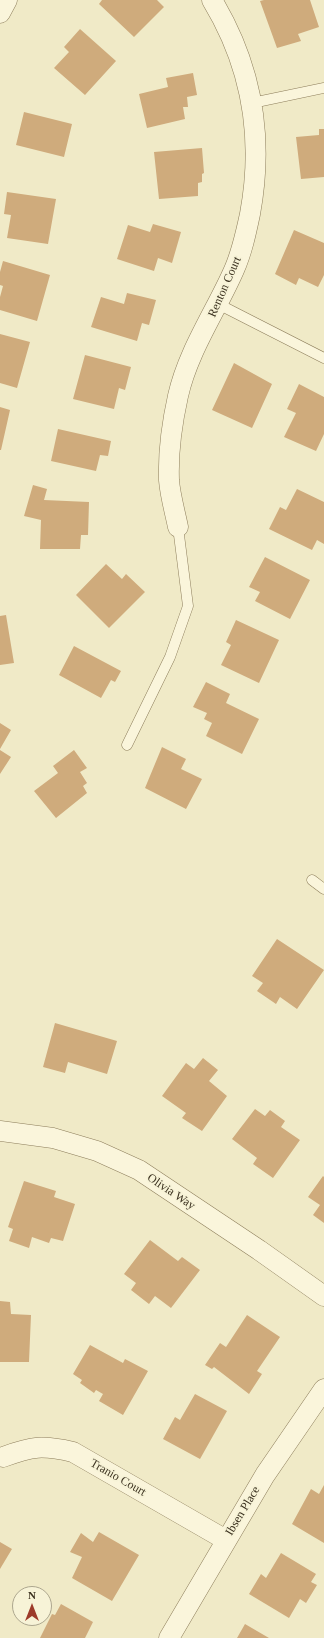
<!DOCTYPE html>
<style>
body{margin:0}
#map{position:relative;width:324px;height:1638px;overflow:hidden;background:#f0eac7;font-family:Georgia,serif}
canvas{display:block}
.north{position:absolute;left:12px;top:1586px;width:40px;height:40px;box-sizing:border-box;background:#f7f3d7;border:1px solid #aca68e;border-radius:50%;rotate:0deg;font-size:11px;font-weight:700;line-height:16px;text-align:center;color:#3c3220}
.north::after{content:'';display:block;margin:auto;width:14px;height:18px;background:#9d3b2a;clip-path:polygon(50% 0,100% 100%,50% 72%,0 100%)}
</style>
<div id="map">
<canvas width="324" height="1638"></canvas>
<div class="north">N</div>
</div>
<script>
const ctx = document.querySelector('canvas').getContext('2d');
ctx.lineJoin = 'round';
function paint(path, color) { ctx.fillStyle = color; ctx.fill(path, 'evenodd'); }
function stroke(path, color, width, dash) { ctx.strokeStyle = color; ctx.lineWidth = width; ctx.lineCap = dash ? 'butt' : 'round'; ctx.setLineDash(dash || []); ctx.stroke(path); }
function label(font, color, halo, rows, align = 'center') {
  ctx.font = font + ' Georgia,serif'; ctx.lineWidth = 3.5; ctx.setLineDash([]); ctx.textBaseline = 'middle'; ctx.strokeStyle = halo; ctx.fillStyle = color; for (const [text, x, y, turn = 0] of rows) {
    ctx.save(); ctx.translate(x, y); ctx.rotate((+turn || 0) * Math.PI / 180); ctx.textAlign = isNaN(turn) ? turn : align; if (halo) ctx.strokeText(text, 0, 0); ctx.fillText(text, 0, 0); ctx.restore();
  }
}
paint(new Path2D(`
 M 102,0 L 157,0 L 164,7 L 134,37 L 99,4 Z
 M 264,0 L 310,0 L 319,27 L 298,34 L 301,41 L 277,48 L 260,1 Z
 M 80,29 L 116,61 L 85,95 L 54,68 L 69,52 L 64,47 Z
 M 193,73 L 197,95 L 187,97 L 188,107 L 183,107 L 185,119 L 147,128 L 139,94 L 168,87 L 166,78 Z
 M 24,112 L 72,124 L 64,157 L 16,145 Z
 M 319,129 L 324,129 L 324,177 L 301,179 L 296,137 L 319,135 Z
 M 202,148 L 204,173 L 202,174 L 202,182 L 198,183 L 198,196 L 159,199 L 154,152 Z
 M 7,192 L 56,199 L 48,244 L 7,238 L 11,215 L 4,214 Z
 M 153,224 L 181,232 L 172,263 L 158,258 L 154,271 L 117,259 L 128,225 L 150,232 Z
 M 294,230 L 324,243 L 324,275 L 318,287 L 299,278 L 296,285 L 275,274 Z
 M 3,261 L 50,275 L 37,321 L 0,310 L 0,297 L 3,286 L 0,285 L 0,272 Z
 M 127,293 L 156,300 L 149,325 L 142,323 L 137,341 L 91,327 L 101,297 L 124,304 Z
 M 0,334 L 30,342 L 17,388 L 0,383 Z
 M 85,355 L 131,367 L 125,390 L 119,388 L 114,409 L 73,399 Z
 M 234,363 L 272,384 L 252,428 L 212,410 Z
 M 299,384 L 324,397 L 324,434 L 316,451 L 284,437 L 296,413 L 287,409 Z
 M 0,407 L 10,410 L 1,450 L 0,450 Z
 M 58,429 L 111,441 L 108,456 L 100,455 L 96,471 L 51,461 Z
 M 33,485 L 47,489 L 44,500 L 89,502 L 88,535 L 81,535 L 80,549 L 40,549 L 41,520 L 24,516 Z
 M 297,489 L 324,502 L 324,544 L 317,540 L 312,550 L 269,529 L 280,507 L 286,510 Z
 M 265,557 L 310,580 L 290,619 L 255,601 L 260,592 L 249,587 Z
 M 106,564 L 122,579 L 126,574 L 145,592 L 109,628 L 76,595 Z
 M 6,615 L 14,663 L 0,665 L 0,616 Z
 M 236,620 L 279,640 L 259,683 L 221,665 L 231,645 L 226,642 Z
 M 74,646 L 121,671 L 115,682 L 111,680 L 101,698 L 59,675 Z
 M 206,682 L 230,694 L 226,703 L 259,719 L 242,754 L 206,736 L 212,723 L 204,719 L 207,713 L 193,707 Z
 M 0,723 L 11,730 L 0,749 Z
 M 162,747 L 186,759 L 181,769 L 202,779 L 186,809 L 145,788 Z
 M 0,750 L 11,757 L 0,774 Z
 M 74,750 L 87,768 L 80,772 L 87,783 L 83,786 L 87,793 L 56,818 L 34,791 L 58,773 L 53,766 Z
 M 277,939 L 324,970 L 297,1009 L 280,997 L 276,1004 L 257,991 L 263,983 L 252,976 Z
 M 55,1023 L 117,1041 L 107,1074 L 68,1062 L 65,1073 L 43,1067 Z
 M 203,1058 L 218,1070 L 209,1081 L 227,1096 L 202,1131 L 182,1118 L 186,1113 L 162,1096 L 186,1063 L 194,1069 Z
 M 255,1109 L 265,1116 L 270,1110 L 285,1121 L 281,1127 L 300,1140 L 273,1178 L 253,1164 L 257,1158 L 232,1139 Z
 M 323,1176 L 324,1177 L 324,1223 L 313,1215 L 320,1205 L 308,1197 Z
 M 24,1181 L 56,1191 L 54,1197 L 75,1204 L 63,1241 L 51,1238 L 49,1243 L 32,1237 L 29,1248 L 9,1241 L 13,1229 L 8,1227 Z
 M 150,1240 L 178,1261 L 182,1257 L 200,1270 L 171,1308 L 155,1296 L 149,1304 L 131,1290 L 136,1283 L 124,1274 Z
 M 0,1301 L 10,1302 L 11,1314 L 31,1315 L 29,1362 L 0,1362 Z
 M 247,1315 L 280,1337 L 257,1371 L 262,1374 L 249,1394 L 214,1367 L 212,1369 L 205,1365 L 220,1343 L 226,1347 Z
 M 90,1345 L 123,1363 L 125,1359 L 148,1371 L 123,1415 L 99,1401 L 103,1394 L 96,1390 L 94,1393 L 80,1383 L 82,1380 L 73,1374 Z
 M 195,1394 L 227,1411 L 200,1459 L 163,1439 L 175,1417 L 180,1420 Z
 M 324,1485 L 324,1543 L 292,1524 L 311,1489 L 319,1494 Z
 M 99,1532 L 139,1555 L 112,1601 L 72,1578 L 82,1557 L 70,1552 L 81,1533 L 93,1542 Z
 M 0,1542 L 12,1549 L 0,1569 Z
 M 281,1553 L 316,1574 L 311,1582 L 317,1585 L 306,1603 L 300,1599 L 289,1618 L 249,1594 L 261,1574 L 266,1578 Z
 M 61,1604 L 93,1622 L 85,1638 L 40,1638 L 52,1614 L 55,1615 Z
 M 245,1624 L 269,1638 L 237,1638 Z`), '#cfab7c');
const service = new Path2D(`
 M 252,103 L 324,88
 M 218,304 L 324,358
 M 127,745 L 170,657 L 188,606 L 178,527
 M 312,880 L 324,889`);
const minor = new Path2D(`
 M 0,13 L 7,0
 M 178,527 C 175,512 170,495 169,480 C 168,452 172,423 178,396 C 188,351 216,311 234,270 C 242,252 246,233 250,214 C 264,138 252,66 212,0
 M 0,1131 L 53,1138 L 97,1151 L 139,1170 L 259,1250 L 324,1296
 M 3,1457 C 33,1446 42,1445 73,1452 L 226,1540
 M 169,1638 L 265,1475 L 324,1389`);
stroke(service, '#8c7d5b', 11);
stroke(minor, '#8c7d5b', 21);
stroke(service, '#faf5db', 10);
stroke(minor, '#faf5db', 20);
label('12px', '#3c3220', '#f7f3d7', [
 ["Renton Court",225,287,-66],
 ["Olivia Way",171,1192,34],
 ["Tranio Court",118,1478,30],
 ["Ibsen Place",243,1511,-59]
]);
</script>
